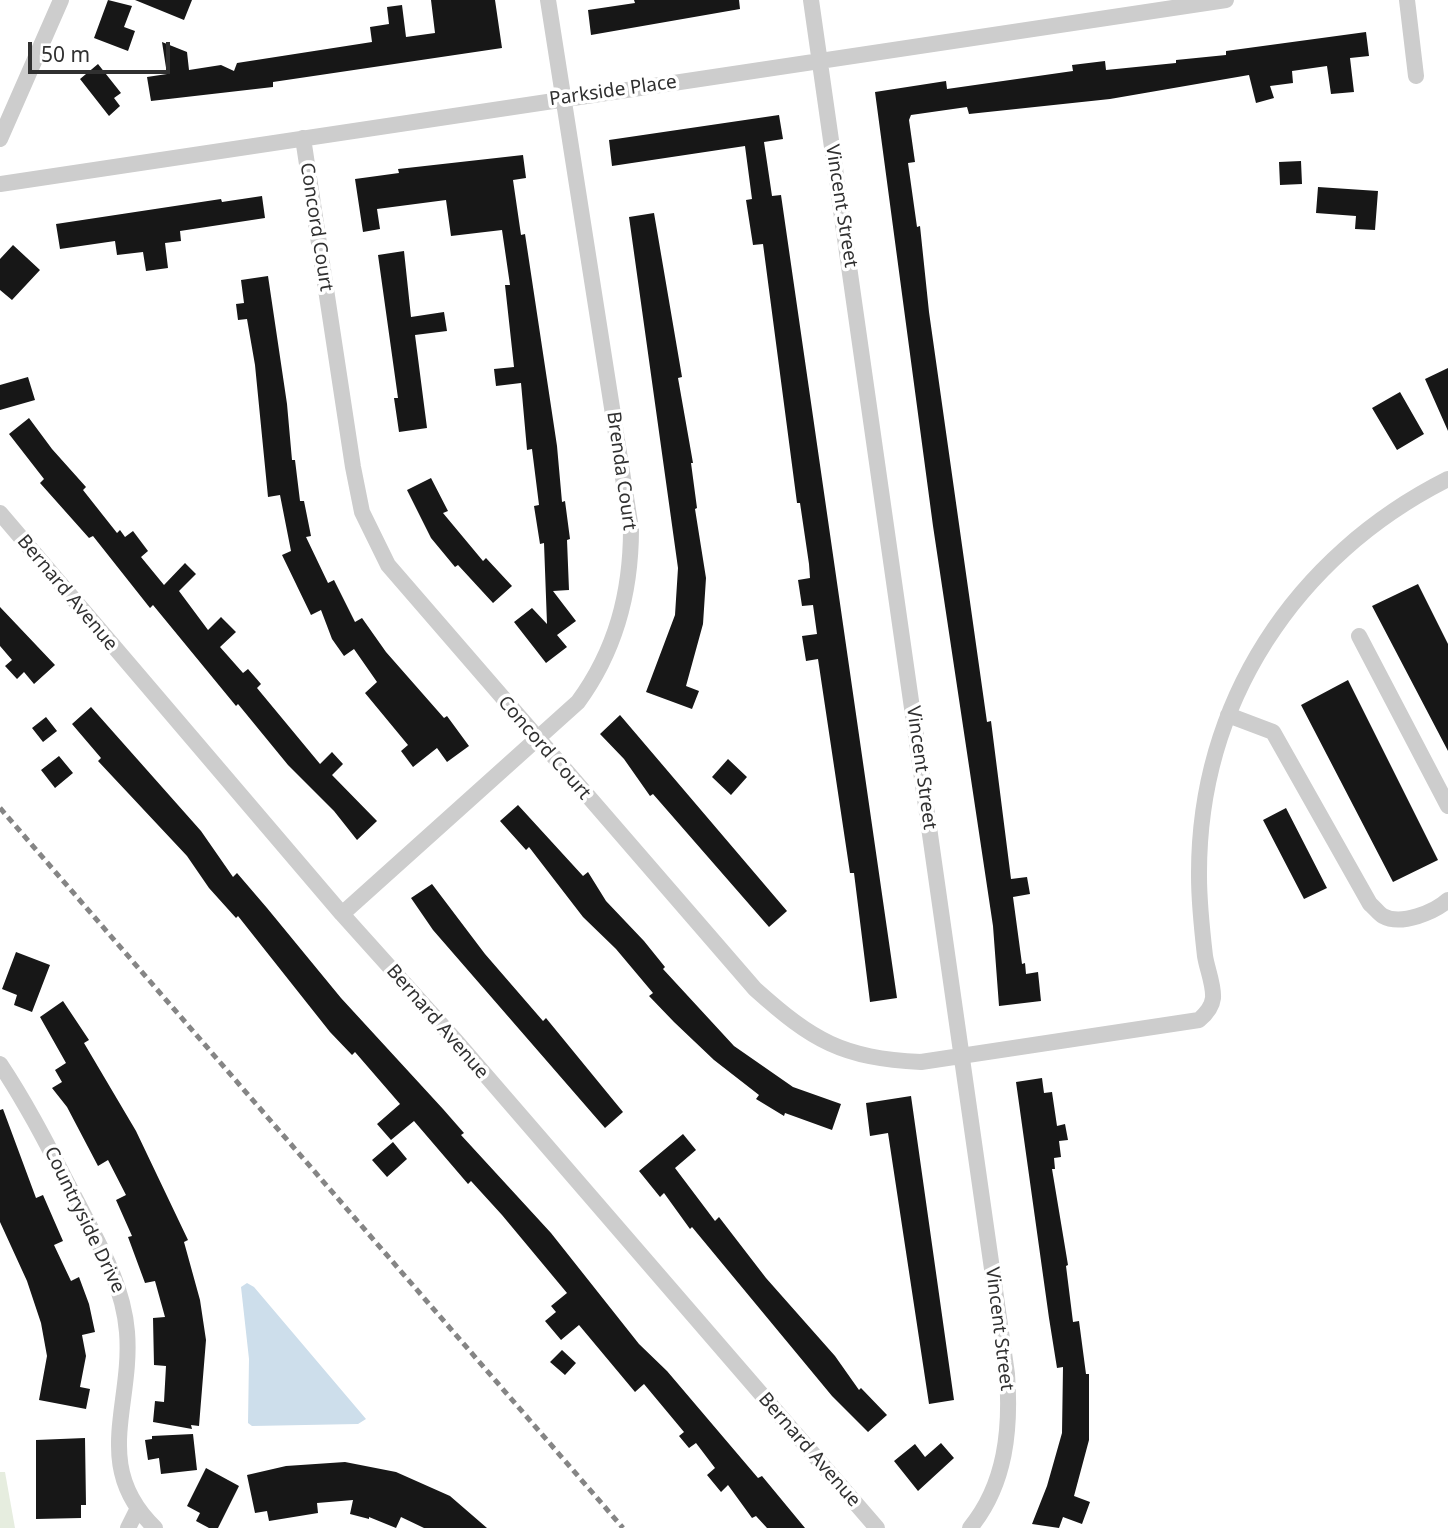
<!DOCTYPE html>
<style>
body{margin:0}
#map{position:relative;width:1448px;height:1528px;overflow:hidden;background:#fff;font-family:"Noto Sans",sans-serif}
canvas{display:block}
.scale{position:absolute;left:28px;top:42px;width:142px;height:32px;box-sizing:border-box;border:4px solid #303030;border-top:0;padding-left:9px;font-size:21px;line-height:24px;white-space:nowrap;color:#303030;-webkit-text-stroke:5px #fff;paint-order:stroke}
</style>
<div id="map">
<canvas width="1448" height="1528"></canvas>
<div class="scale">50 m</div>
</div>
<script>
const ctx = document.querySelector('canvas').getContext('2d');
ctx.lineJoin = 'round';
function paint(path, color) { ctx.fillStyle = color; ctx.fill(path, 'evenodd'); }
function stroke(path, color, width, dash) { ctx.strokeStyle = color; ctx.lineWidth = width; ctx.lineCap = dash ? 'butt' : 'round'; ctx.setLineDash(dash || []); ctx.stroke(path); }
function label(font, color, halo, rows, align = 'center') {
  ctx.font = font + ' "Noto Sans",sans-serif'; ctx.lineWidth = 7; ctx.setLineDash([]); ctx.textBaseline = 'middle'; ctx.strokeStyle = halo; ctx.fillStyle = color; for (const [text, x, y, turn = 0] of rows) {
    ctx.save(); ctx.translate(x, y); ctx.rotate((+turn || 0) * Math.PI / 180); ctx.textAlign = isNaN(turn) ? turn : align; if (halo) ctx.strokeText(text, 0, 0); ctx.fillText(text, 0, 0); ctx.restore();
  }
}
paint(new Path2D(`
 M 0,1472 L 5,1472 L 15,1528 L 0,1528 Z`), '#e6eddf');
paint(new Path2D(`
 M 247,1283 L 254,1287 L 366,1419 L 358,1424 L 252,1426 L 248,1423 L 249,1359 L 241,1287 Z`), '#cddeeb');
paint(new Path2D(`
 M 108,0 L 132,6 L 124,27 L 135,31 L 128,51 L 94,38 Z
 M 135,0 L 192,0 L 184,20 Z
 M 431,0 L 495,0 L 502,48 L 273,82 L 273,87 L 151,101 L 147,77 L 167,74 L 162,42 L 187,52 L 189,70 L 221,65 L 234,71 L 237,63 L 372,42 L 370,27 L 389,24 L 387,7 L 402,5 L 406,37 L 435,33 Z
 M 634,0 L 739,0 L 740,9 L 591,35 L 588,10 L 635,3 Z
 M 1366,32 L 1369,56 L 1350,58 L 1354,92 L 1331,94 L 1327,66 L 1292,71 L 1293,83 L 1270,86 L 1274,98 L 1256,103 L 1249,75 L 1110,99 L 969,114 L 967,107 L 911,115 L 909,120 L 915,162 L 908,163 L 917,227 L 920,226 L 929,312 L 987,722 L 991,721 L 1011,879 L 1027,877 L 1030,894 L 1013,897 L 1022,964 L 1025,963 L 1026,974 L 1038,972 L 1041,1001 L 999,1006 L 993,926 L 933,526 L 875,92 L 946,81 L 947,89 L 1073,71 L 1072,65 L 1105,61 L 1106,70 L 1176,63 L 1176,60 L 1226,55 L 1226,51 Z
 M 98,64 L 121,93 L 114,98 L 120,106 L 109,116 L 80,79 Z
 M 779,115 L 783,139 L 764,142 L 772,196 L 781,195 L 897,998 L 870,1002 L 854,873 L 850,873 L 818,659 L 806,661 L 802,636 L 817,634 L 813,605 L 802,606 L 798,580 L 810,578 L 809,564 L 800,503 L 797,503 L 763,244 L 753,245 L 746,200 L 752,199 L 745,146 L 612,166 L 609,140 Z
 M 523,155 L 526,178 L 513,180 L 521,235 L 525,234 L 557,446 L 562,502 L 565,501 L 570,539 L 567,540 L 569,590 L 553,591 L 576,621 L 557,635 L 567,647 L 546,663 L 514,622 L 532,608 L 547,624 L 544,543 L 540,544 L 534,506 L 539,505 L 532,449 L 527,450 L 521,383 L 496,386 L 494,369 L 514,367 L 505,285 L 510,285 L 502,230 L 451,236 L 446,200 L 377,209 L 380,229 L 363,232 L 355,179 L 399,173 L 398,169 Z
 M 1301,161 L 1302,184 L 1280,185 L 1279,162 Z
 M 1318,187 L 1378,191 L 1375,230 L 1355,229 L 1356,216 L 1316,213 Z
 M 262,196 L 265,218 L 180,231 L 181,241 L 165,243 L 168,268 L 146,271 L 143,252 L 117,255 L 115,241 L 60,249 L 56,224 L 221,199 L 222,202 Z
 M 654,213 L 682,377 L 678,378 L 693,463 L 691,463 L 697,508 L 695,509 L 706,578 L 703,624 L 686,686 L 699,691 L 692,709 L 646,692 L 675,615 L 678,568 L 629,217 Z
 M 13,245 L 40,270 L 12,300 L 0,290 L 0,259 Z
 M 404,251 L 411,317 L 444,312 L 447,331 L 415,335 L 427,428 L 399,432 L 394,398 L 398,398 L 378,255 Z
 M 268,276 L 287,404 L 292,460 L 295,460 L 300,501 L 304,501 L 311,536 L 306,537 L 328,583 L 334,580 L 355,622 L 362,618 L 386,652 L 444,718 L 447,716 L 469,746 L 447,762 L 437,748 L 413,767 L 401,751 L 408,745 L 365,693 L 377,682 L 354,649 L 344,656 L 332,639 L 321,610 L 311,615 L 282,555 L 291,551 L 280,495 L 268,497 L 255,365 L 247,319 L 238,320 L 236,304 L 244,303 L 241,280 Z
 M 1448,368 L 1448,431 L 1425,379 Z
 M 28,377 L 35,400 L 0,410 L 0,385 Z
 M 1400,392 L 1424,434 L 1397,450 L 1372,408 Z
 M 29,418 L 52,449 L 86,487 L 83,490 L 117,533 L 120,530 L 125,537 L 133,531 L 148,551 L 141,557 L 164,585 L 185,563 L 196,574 L 179,591 L 208,630 L 221,617 L 236,632 L 220,647 L 243,673 L 248,669 L 261,684 L 257,688 L 320,764 L 332,752 L 343,764 L 332,775 L 377,821 L 357,840 L 334,811 L 288,765 L 238,704 L 236,706 L 153,605 L 150,608 L 93,536 L 89,538 L 40,483 L 44,479 L 9,434 Z
 M 431,478 L 448,511 L 443,513 L 483,561 L 486,558 L 512,586 L 493,603 L 458,565 L 455,567 L 431,538 L 407,490 Z
 M 1418,584 L 1448,644 L 1448,751 L 1372,606 Z
 M 0,607 L 55,665 L 34,684 L 24,672 L 17,679 L 5,666 L 12,660 L 0,646 Z
 M 1348,680 L 1438,860 L 1393,882 L 1301,705 Z
 M 91,707 L 201,831 L 233,877 L 237,873 L 267,908 L 341,998 L 443,1109 L 464,1133 L 461,1135 L 551,1233 L 639,1344 L 667,1371 L 758,1478 L 762,1476 L 805,1528 L 767,1528 L 756,1516 L 752,1518 L 728,1485 L 721,1492 L 707,1475 L 715,1468 L 696,1443 L 689,1448 L 679,1436 L 684,1432 L 644,1384 L 635,1392 L 579,1325 L 561,1340 L 545,1321 L 556,1312 L 551,1306 L 567,1293 L 502,1215 L 471,1181 L 468,1184 L 414,1121 L 391,1140 L 377,1124 L 400,1104 L 355,1052 L 352,1055 L 330,1032 L 238,916 L 236,918 L 209,888 L 187,856 L 98,761 L 101,758 L 72,724 Z
 M 620,715 L 787,911 L 769,927 L 653,794 L 650,796 L 624,759 L 600,734 Z
 M 46,717 L 57,731 L 43,742 L 32,728 Z
 M 59,756 L 73,773 L 55,788 L 41,770 Z
 M 728,759 L 747,777 L 731,795 L 712,777 Z
 M 518,805 L 583,876 L 588,872 L 606,901 L 644,941 L 665,967 L 663,969 L 734,1046 L 793,1087 L 841,1104 L 832,1130 L 785,1113 L 784,1116 L 756,1099 L 759,1095 L 714,1060 L 674,1022 L 649,996 L 653,993 L 616,949 L 583,917 L 529,847 L 526,850 L 500,821 Z
 M 1286,808 L 1327,888 L 1304,899 L 1263,820 Z
 M 432,884 L 485,954 L 543,1021 L 546,1018 L 623,1112 L 605,1128 L 433,930 L 411,898 Z
 M 16,952 L 50,965 L 32,1012 L 14,1005 L 17,995 L 2,989 Z
 M 63,1001 L 89,1040 L 84,1043 L 136,1131 L 188,1240 L 184,1242 L 200,1300 L 206,1340 L 199,1426 L 191,1425 L 192,1429 L 153,1422 L 155,1401 L 164,1402 L 166,1366 L 154,1365 L 153,1318 L 165,1317 L 155,1281 L 145,1283 L 128,1237 L 132,1236 L 116,1200 L 126,1195 L 108,1160 L 98,1166 L 67,1107 L 52,1088 L 62,1082 L 55,1070 L 66,1063 L 40,1017 Z
 M 1042,1078 L 1044,1093 L 1052,1092 L 1057,1126 L 1065,1124 L 1068,1140 L 1059,1141 L 1061,1157 L 1054,1158 L 1055,1169 L 1052,1169 L 1068,1265 L 1066,1266 L 1073,1322 L 1079,1321 L 1086,1374 L 1089,1374 L 1089,1440 L 1074,1496 L 1090,1502 L 1082,1524 L 1063,1517 L 1059,1528 L 1032,1524 L 1047,1486 L 1062,1433 L 1063,1367 L 1057,1368 L 1049,1318 L 1016,1082 Z
 M 911,1096 L 954,1400 L 929,1404 L 888,1133 L 870,1136 L 866,1103 Z
 M 3,1109 L 36,1198 L 43,1195 L 63,1241 L 54,1245 L 71,1281 L 79,1277 L 89,1304 L 95,1332 L 82,1335 L 86,1356 L 80,1387 L 90,1389 L 86,1409 L 39,1400 L 47,1356 L 41,1323 L 27,1281 L 0,1222 L 0,1110 Z
 M 683,1134 L 696,1150 L 675,1168 L 715,1221 L 719,1217 L 766,1278 L 835,1356 L 859,1390 L 861,1388 L 887,1415 L 868,1432 L 832,1396 L 692,1227 L 690,1229 L 664,1193 L 660,1197 L 639,1171 Z
 M 393,1142 L 407,1159 L 387,1177 L 372,1160 Z
 M 562,1350 L 576,1363 L 565,1375 L 550,1362 Z
 M 193,1434 L 197,1470 L 161,1474 L 159,1458 L 148,1460 L 145,1440 L 152,1439 L 152,1436 Z
 M 85,1438 L 86,1505 L 81,1505 L 81,1518 L 36,1519 L 36,1440 Z
 M 941,1443 L 954,1458 L 918,1491 L 894,1461 L 915,1444 L 925,1457 Z
 M 345,1462 L 396,1472 L 450,1496 L 487,1528 L 424,1528 L 401,1517 L 396,1528 L 369,1517 L 369,1519 L 350,1514 L 353,1500 L 317,1503 L 318,1513 L 269,1521 L 267,1511 L 255,1513 L 247,1475 L 286,1466 Z
 M 206,1468 L 239,1486 L 218,1528 L 209,1528 L 196,1521 L 200,1513 L 187,1506 Z`), '#171717');
stroke(new Path2D(`
 M 811,0 L 1007,1374 C 1011,1429 1006,1484 970,1528
 M 1407,0 L 1416,76
 M 303,138 L 353,467 L 362,512 L 388,565 L 755,989 C 813,1041 842,1058 921,1062 L 1199,1020 C 1206,1014 1212,1007 1213,998 C 1214,985 1207,969 1205,956 C 1202,930 1199,903 1199,876 C 1198,703 1295,556 1448,479
 M 0,139 L 61,0
 M 0,184 L 1226,0
 M 0,513 L 342,914 L 457,1042 L 877,1528
 M 1359,636 L 1448,806
 M 1228,715 L 1273,732 L 1370,904 C 1374,907 1379,914 1383,916 C 1401,926 1435,912 1448,900
 M 342,914 L 578,702 C 616,650 631,593 631,529 L 548,0
 M 0,1064 C 28,1106 50,1150 73,1194 C 96,1239 123,1282 127,1332 C 133,1406 91,1466 155,1528
 M 128,1528 L 137,1510`), '#cdcdcd', 16);
stroke(new Path2D(`
 M 0,808 L 623,1528`), '#858585', 5, [7, 5]);
label('19px', '#303030', '#fff', [
 ["Parkside Place",613,91,-8],
 ["Vincent Street",841,206,81],
 ["Concord Court",316,227,81],
 ["Brenda Court",621,471,82],
 ["Bernard Avenue",67,593,50],
 ["Concord Court",544,748,49],
 ["Vincent Street",921,768,82],
 ["Bernard Avenue",437,1022,49],
 ["Countryside Drive",84,1220,64],
 ["Vincent Street",999,1329,83],
 ["Bernard Avenue",809,1450,49]
]);
</script>
